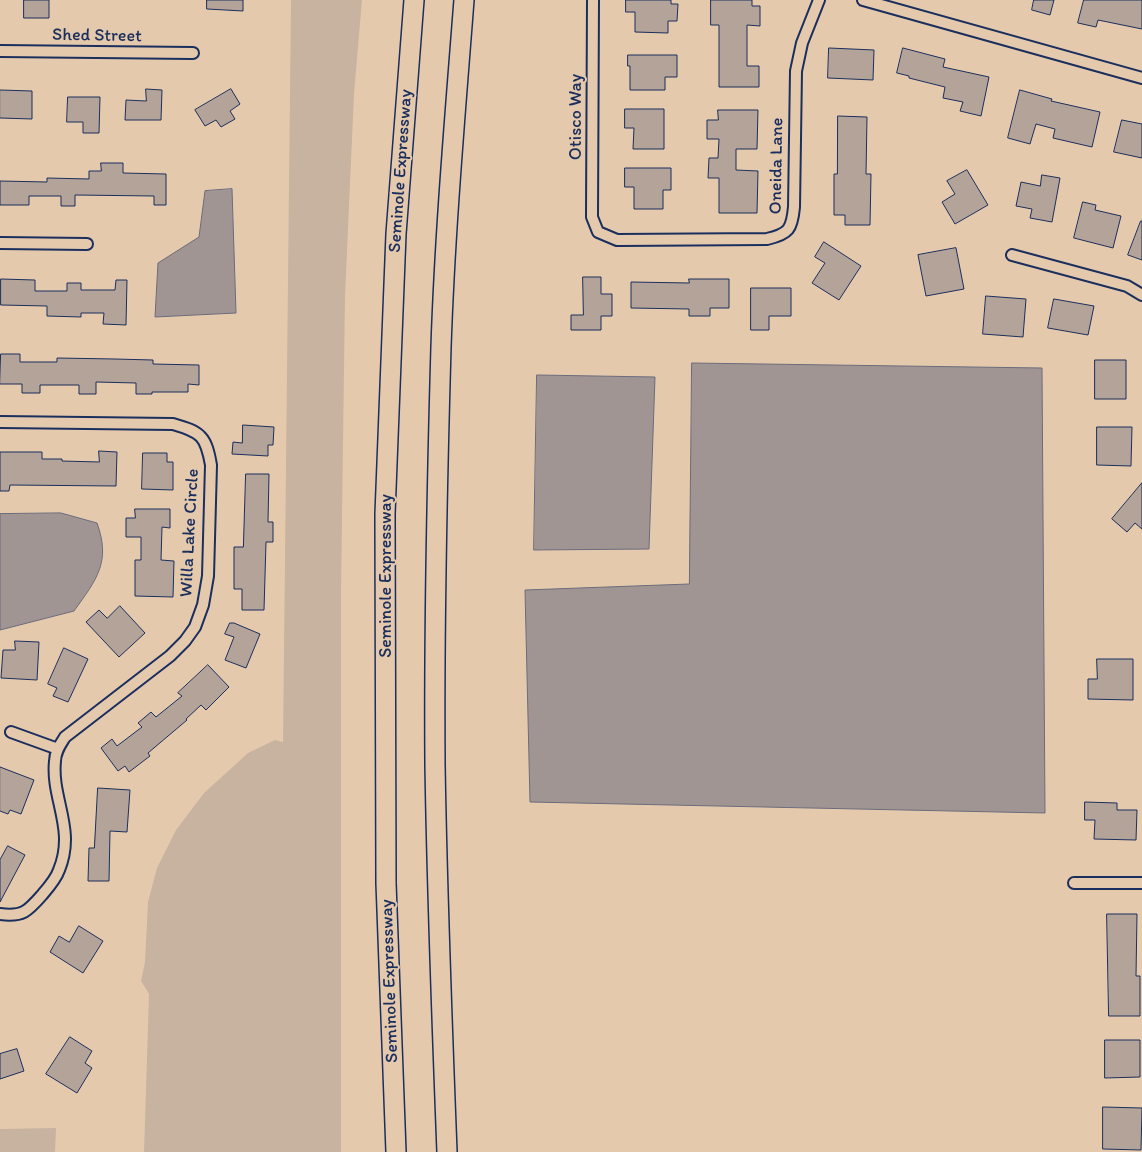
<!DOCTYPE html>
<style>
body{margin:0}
canvas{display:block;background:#e5c9ac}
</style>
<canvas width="1142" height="1152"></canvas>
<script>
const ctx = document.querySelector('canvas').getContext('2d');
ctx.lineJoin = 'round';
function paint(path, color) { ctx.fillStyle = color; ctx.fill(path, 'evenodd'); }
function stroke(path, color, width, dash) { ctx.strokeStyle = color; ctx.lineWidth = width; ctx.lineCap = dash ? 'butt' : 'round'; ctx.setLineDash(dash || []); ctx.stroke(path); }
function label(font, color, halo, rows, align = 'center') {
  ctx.font = font + ' Itim,sans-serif'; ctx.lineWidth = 4; ctx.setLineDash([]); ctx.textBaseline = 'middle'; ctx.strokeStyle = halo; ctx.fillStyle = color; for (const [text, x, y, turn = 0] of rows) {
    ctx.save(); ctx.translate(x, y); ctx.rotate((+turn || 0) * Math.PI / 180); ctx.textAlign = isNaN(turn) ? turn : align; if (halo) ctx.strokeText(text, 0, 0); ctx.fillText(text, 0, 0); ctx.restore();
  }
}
paint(new Path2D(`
 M 291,0 L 362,0 L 354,94 L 345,296 L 341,593 L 341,1152 L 144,1152 L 149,994 L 141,981 L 145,962 L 148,902 L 157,868 L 176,830 L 204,793 L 248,753 L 275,740 L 283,742 Z
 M 56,1128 L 55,1152 L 0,1152 L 0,1129 Z`), '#c8b3a0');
const water = new Path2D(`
 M 232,189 L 236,313 L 155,317 L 158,263 L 199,237 L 205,191 Z
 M 692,363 L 1042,368 L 1045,813 L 530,802 L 525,590 L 689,584 Z
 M 537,375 L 655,377 L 649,549 L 534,550 Z
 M 61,513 L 97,523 C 111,562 97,579 74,611 L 0,630 L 0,514 Z`);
paint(water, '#a09592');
stroke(water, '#6b6c7d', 1);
const building = new Path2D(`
 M 24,0 L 49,0 L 49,18 L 24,18 Z
 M 207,0 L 243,0 L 243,11 L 207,9 Z
 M 626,0 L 671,0 L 671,4 L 678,4 L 677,21 L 668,21 L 668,33 L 635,32 L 635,12 L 626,12 Z
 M 711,0 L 752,0 L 752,6 L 760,6 L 760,26 L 747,25 L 747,66 L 759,66 L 759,87 L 719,87 L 719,25 L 711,25 Z
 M 1034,0 L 1054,0 L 1050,15 L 1032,10 Z
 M 1084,0 L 1142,0 L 1142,29 L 1098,20 L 1096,27 L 1078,23 Z
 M 829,48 L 874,50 L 873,80 L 828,78 Z
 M 903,48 L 945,59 L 943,67 L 989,77 L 981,116 L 960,111 L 963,102 L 943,98 L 945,87 L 909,78 L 909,76 L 897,73 Z
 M 628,55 L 677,55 L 677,77 L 665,77 L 665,90 L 630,90 L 630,66 L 628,66 Z
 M 146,89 L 162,90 L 161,120 L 125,120 L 126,100 L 146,101 Z
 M 231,89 L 240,104 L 230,111 L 235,119 L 221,127 L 216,120 L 205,126 L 195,110 Z
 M 0,90 L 32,91 L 32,119 L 0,118 Z
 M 1020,90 L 1052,99 L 1051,101 L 1100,112 L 1092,147 L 1053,138 L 1055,129 L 1036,124 L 1030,144 L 1008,138 Z
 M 68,97 L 100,97 L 99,133 L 83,133 L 83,122 L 67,122 Z
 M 625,109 L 664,109 L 664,149 L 633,149 L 634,128 L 625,128 Z
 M 718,110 L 758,110 L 757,149 L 736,149 L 736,170 L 758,171 L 757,213 L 719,213 L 719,178 L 708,178 L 709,158 L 718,158 L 719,139 L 707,139 L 707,120 L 718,120 Z
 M 838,116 L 867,117 L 866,174 L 871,174 L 870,225 L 845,225 L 845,215 L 834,215 L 834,174 L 837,174 Z
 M 1122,120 L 1142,124 L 1142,158 L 1114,152 Z
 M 101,163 L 123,163 L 123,173 L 166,174 L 166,205 L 154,205 L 154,196 L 75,195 L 75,206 L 61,206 L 61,196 L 29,196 L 29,205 L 0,205 L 0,181 L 47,182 L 47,178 L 89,179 L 89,171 L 101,171 Z
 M 625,168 L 671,168 L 671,190 L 663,190 L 663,209 L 634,209 L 634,187 L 625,187 Z
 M 967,170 L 988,205 L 955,224 L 942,202 L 955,194 L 947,181 Z
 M 1042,175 L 1060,178 L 1052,222 L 1030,218 L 1032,209 L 1016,206 L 1021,182 L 1040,186 Z
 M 1083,202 L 1096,205 L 1095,210 L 1121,216 L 1113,248 L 1074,238 Z
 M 1141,221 L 1142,221 L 1142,260 L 1128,255 Z
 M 824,242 L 861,266 L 839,300 L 812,283 L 825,263 L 815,257 Z
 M 956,248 L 964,289 L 926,296 L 918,255 Z
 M 583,277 L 601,277 L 601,294 L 612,294 L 612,316 L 601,316 L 601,330 L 571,330 L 571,315 L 583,315 Z
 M 1,279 L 35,280 L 35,291 L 67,291 L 67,283 L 81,283 L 81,290 L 115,290 L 116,280 L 127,280 L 126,325 L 103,324 L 104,313 L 81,313 L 81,317 L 47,316 L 47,306 L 1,305 Z
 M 689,279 L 729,279 L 729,308 L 710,308 L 710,316 L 689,316 L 689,309 L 631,308 L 631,282 L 689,283 Z
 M 751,288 L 791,288 L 791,316 L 769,316 L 769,330 L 751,330 Z
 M 986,296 L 1026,299 L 1023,337 L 983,334 Z
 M 1054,299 L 1094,306 L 1088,335 L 1048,328 Z
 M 1,354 L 20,354 L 20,362 L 57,362 L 57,358 L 115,359 L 153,360 L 153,364 L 199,365 L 199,385 L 188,384 L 188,392 L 152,392 L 152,394 L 136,394 L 136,383 L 96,382 L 96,394 L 79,394 L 79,385 L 40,385 L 40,393 L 22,393 L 22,384 L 0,384 Z
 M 1095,360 L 1126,360 L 1126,399 L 1095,399 Z
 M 243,425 L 274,427 L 273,445 L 268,445 L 268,456 L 232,454 L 233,442 L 242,443 Z
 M 1097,427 L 1132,427 L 1131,466 L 1097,465 Z
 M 99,451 L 117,452 L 116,486 L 10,485 L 9,491 L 0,491 L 0,452 L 42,452 L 42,459 L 62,459 L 62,461 L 99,462 Z
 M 143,453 L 167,453 L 167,462 L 173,462 L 173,490 L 142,489 Z
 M 246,474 L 269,474 L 268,522 L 273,522 L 273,542 L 266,542 L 264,610 L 242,610 L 242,589 L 234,589 L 234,547 L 243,547 Z
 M 1142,483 L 1142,529 L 1135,523 L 1127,532 L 1112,519 Z
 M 135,509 L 170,509 L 170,528 L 162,527 L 161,560 L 174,561 L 173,597 L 135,596 L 135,560 L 141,560 L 141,537 L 126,537 L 126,518 L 135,518 Z
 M 120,606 L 145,633 L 119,657 L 86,622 L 99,610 L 107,618 Z
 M 230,623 L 234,623 L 260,634 L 246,668 L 225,660 L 234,637 L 225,634 Z
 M 15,641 L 39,642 L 37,680 L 1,678 L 3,650 L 15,650 Z
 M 64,648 L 88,659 L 68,702 L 53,696 L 57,688 L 48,684 Z
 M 1097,659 L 1133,659 L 1133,700 L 1088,699 L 1088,679 L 1097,679 Z
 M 208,665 L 229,687 L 206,710 L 201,705 L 186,719 L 187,720 L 148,753 L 150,756 L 129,772 L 125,766 L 118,771 L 101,748 L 112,739 L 117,746 L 142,727 L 138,723 L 151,712 L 156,717 L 182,696 L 178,693 Z
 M 0,767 L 34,780 L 21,814 L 10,810 L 8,814 L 0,811 Z
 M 98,788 L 130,790 L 127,832 L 110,831 L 109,881 L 88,881 L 89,848 L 94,848 Z
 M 1085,802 L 1117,803 L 1117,810 L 1137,810 L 1136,840 L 1094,839 L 1095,820 L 1085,820 Z
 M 8,846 L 25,855 L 0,902 L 0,860 Z
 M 1107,914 L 1137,914 L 1136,976 L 1140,976 L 1140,1016 L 1109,1016 Z
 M 79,926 L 103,941 L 83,973 L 50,952 L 59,936 L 69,942 Z
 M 70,1037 L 92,1051 L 85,1063 L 92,1068 L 77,1093 L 46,1074 Z
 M 1105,1040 L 1140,1040 L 1140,1077 L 1105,1078 Z
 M 17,1049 L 24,1071 L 0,1079 L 0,1054 Z
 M 1103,1107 L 1142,1108 L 1141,1150 L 1103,1149 Z`);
paint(building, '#b3a398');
stroke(building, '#1b2f5e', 1);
const minor = new Path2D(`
 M 593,0 L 592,217 L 598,232 L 617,240 L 767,239 C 789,234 792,229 794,207 L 796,71 L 802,43 L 819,0
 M 863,0 L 1142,78
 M 0,51 L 193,53
 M 0,243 L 87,244
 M 1012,255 L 1127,286 L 1142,295
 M 0,422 L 173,424 C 201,432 206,436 211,465 L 208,576 L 203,605 L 195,627 L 185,641 L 170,656 L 65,737 C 60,745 55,752 55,761 C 51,799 76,829 59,870 C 56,879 48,888 42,895 C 28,911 23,917 0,914
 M 11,732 L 58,749
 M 1074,883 L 1142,883`);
const motorway = new Path2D(`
 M 396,1152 L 386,883 L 385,514 L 396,234 L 414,0
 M 447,1152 C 442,1023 437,893 435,764 C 434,625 437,486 441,347 C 445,231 455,116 464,0`);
stroke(minor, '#1b2f5e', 14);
stroke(motorway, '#1b2f5e', 22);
stroke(minor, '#e5c9ac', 10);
stroke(motorway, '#e5c9ac', 19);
label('18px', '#1b2f5e', '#e5c9ac', [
 ["Shed Street",97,36,1],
 ["Otisco Way",576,117,-90],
 ["Oneida Lane",777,166,-89],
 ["Seminole Expressway",401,171,-86],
 ["Willa Lake Circle",190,533,-87],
 ["Seminole Expressway",386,576,-90],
 ["Seminole Expressway",390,981,-92]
]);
</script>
